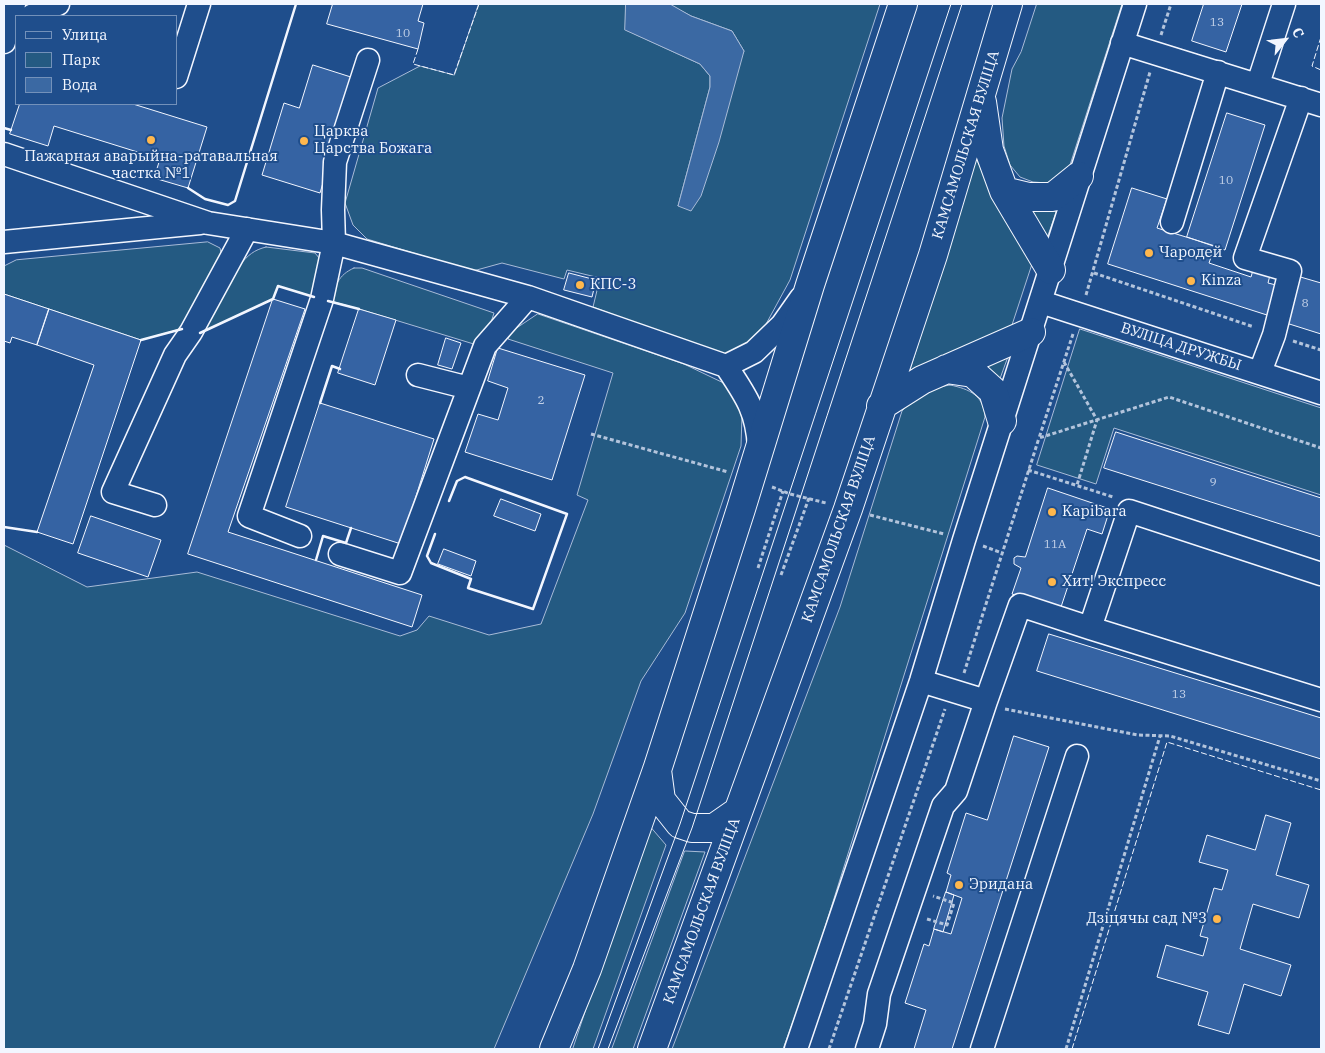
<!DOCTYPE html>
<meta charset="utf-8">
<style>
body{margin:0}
#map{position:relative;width:1325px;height:1053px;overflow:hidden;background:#1f4e8c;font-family:"IBM Plex Serif",serif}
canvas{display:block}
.frame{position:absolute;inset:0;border:5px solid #f2f6ff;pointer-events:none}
.legend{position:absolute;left:15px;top:15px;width:162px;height:90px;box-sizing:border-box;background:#1f4e8c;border:1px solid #7391ba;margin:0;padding:6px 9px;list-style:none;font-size:15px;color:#f2f6ff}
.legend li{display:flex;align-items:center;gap:10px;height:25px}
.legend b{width:25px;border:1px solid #7391ba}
.north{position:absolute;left:1260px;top:15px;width:50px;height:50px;-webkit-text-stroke:4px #1f4e8c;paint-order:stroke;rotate:61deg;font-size:14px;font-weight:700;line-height:20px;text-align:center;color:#f2f6ff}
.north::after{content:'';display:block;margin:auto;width:18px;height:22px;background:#f2f6ff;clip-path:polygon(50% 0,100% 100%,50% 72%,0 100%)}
</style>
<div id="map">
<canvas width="1325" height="1053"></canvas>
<div class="frame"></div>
<ul class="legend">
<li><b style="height:6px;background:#1f4e8c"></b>Улица</li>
<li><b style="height:14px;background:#245a82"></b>Парк</li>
<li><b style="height:14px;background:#3b69a3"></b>Вода</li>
</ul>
<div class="north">С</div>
</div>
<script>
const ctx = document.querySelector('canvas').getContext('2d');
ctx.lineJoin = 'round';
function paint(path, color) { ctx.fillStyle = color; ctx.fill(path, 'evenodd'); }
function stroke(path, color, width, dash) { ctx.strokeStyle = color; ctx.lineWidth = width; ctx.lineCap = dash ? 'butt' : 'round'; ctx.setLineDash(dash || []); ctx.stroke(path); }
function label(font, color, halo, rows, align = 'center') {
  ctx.font = font + ' "IBM Plex Serif",serif'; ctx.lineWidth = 4; ctx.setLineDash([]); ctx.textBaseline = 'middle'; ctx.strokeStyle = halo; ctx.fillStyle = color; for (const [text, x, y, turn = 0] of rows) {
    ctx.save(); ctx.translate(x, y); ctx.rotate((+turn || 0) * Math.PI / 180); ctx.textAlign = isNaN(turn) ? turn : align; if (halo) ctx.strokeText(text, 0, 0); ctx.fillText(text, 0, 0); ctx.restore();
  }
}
const green = new Path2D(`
 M 479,4 L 626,4 L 626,30 L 700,64 L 710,76 L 710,87 L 678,206 L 744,51 L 732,31 L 691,16 L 668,4 L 880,4 L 790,280 L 759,337 L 729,358 L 593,307 L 600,278 L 567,270 L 564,279 L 502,263 L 473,271 L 367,239 L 353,225 L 345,203 L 378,88 L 420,66 L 454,75 Z
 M 1037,4 L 1122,4 L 1069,168 L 1058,180 L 1048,183 L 1033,182 L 1020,177 L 1010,165 L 1004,146 L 1002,118 L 1012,69 L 1021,52 Z
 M 976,159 L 1032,264 L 1011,328 L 910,371 Z
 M 1028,207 L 1058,207 L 1046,241 Z
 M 208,242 L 220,248 L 222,257 L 184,328 L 141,340 L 4,294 L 4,266 L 16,260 Z
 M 266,247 L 315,253 L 320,259 L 312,296 L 278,286 L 273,299 L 196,335 L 240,265 C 248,255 254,250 266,247 Z
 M 354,268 L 362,268 L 494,313 L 486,338 L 477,345 L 359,309 L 331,301 C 335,286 338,275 354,268 Z
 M 538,314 L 684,364 L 732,387 L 742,415 L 741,446 L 685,613 L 641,681 L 593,814 L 494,1049 L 4,1049 L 4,545 L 87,587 L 197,572 L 400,636 L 417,630 L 429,616 L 489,635 L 541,624 L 588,500 L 577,495 L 613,373 L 508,339 L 511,332 Z
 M 1080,329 L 1321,408 L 1321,495 L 1114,428 L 1096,484 L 1037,465 Z
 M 1009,354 L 998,384 L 976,367 Z
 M 950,385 C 970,389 984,396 985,417 L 810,975 L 783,1049 L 672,1049 L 840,607 L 902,411 C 918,394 926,389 950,385 Z
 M 648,824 L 666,845 L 593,1049 L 573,1049 Z
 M 685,851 L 705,852 L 633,1049 L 612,1049 Z`);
paint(green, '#245a82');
stroke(green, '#a8bbd7', 1);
const water = new Path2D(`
 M 626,4 L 670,4 L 691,16 L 732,31 L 744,51 L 719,142 L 701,196 L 691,211 L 678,206 L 710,87 L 710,76 L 700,64 L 625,30 Z`);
paint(water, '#3b69a3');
stroke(water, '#a8bbd7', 1);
const building = new Path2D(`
 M 333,4 L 423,4 L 418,21 L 424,23 L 418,49 L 327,24 Z
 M 1204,4 L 1242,4 L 1226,52 L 1192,41 Z
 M 313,65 L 354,78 L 320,193 L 262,175 L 284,103 L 299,108 Z
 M 20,104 L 133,104 L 207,127 L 188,188 L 154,178 L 160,159 L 54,126 L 48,146 L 10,134 Z
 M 1227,113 L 1265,125 L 1225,250 L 1187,237 Z
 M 1132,188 L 1167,199 L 1157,228 L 1215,246 L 1209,263 L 1251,277 L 1253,270 L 1270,275 L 1268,283 L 1280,286 L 1270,316 L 1108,264 Z
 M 569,273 L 596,280 L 592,297 L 564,290 Z
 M 1297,276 L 1321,283 L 1321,334 L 1283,322 Z
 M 4,294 L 49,309 L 37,345 L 12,337 L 10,343 L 4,341 Z
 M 273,299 L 305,309 L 228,532 L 422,595 L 412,627 L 188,554 Z
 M 49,309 L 141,340 L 73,544 L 37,532 L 94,365 L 37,345 Z
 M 359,309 L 396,320 L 375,385 L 338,373 Z
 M 446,338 L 461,343 L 452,369 L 438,365 Z
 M 498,348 L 585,375 L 552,480 L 465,452 L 478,414 L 498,420 L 508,388 L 488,381 Z
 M 320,403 L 434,439 L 401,544 L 286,507 Z
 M 1116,432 L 1321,498 L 1321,537 L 1104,468 Z
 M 1048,488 L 1110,509 L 1102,534 L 1087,529 L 1060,610 L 1012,594 L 1021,568 L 1014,564 L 1014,558 L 1017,556 L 1025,557 Z
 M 501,499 L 541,514 L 535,531 L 494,516 Z
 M 91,516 L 161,540 L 148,577 L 78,553 Z
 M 444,549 L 476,561 L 471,576 L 438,564 Z
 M 1049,634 L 1321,718 L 1321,759 L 1037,671 Z
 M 1014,736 L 1049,747 L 952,1049 L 914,1049 L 926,1010 L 905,1003 L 924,944 L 929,946 L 934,929 L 951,934 L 962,898 L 946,892 L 951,875 L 947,873 L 966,813 L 987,820 Z
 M 1266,815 L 1291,823 L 1276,875 L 1309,885 L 1299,918 L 1253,904 L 1240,949 L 1291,965 L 1281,996 L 1244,984 L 1229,1034 L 1198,1025 L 1208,992 L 1157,977 L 1166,945 L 1203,956 L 1208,938 L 1200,936 L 1214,888 L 1222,890 L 1228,870 L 1199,862 L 1207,835 L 1255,850 Z
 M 946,892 L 954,895 L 943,932 L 934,929 Z`);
paint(building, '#3563a3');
stroke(building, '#f2f6ff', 1);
const minor = new Path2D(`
 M 31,16 L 58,4
 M 4,42 L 14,4
 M 1122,43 L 1321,105
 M 176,77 L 199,4
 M 1258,84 L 1284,4
 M 4,154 L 208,223 L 334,243 L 528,297 L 726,366 C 746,396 757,411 759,447
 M 1172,222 L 1218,72
 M 4,242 L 200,223
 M 1041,302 L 1321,393
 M 726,366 L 754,352 L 782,325 L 801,298
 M 1260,372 L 1274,335 L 1290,271 L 1245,258 L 1301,98
 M 418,375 L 469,388
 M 155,505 L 113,492 L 175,355 L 191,332 L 247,229
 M 300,536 L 249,516 L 322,299 L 334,243 L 333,210 L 335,162 L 368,60
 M 340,554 L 400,573 L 485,346 L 528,297
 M 1090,628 L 1129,511 L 1321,574
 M 921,681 L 986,701 L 1020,605 L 1090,628 L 1321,700
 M 796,1049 L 921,681 L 964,540 L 1135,4
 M 867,1049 L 875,1024 L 879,994 L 943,806 L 956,791 L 986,701
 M 982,1049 L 1077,756`);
const major = new Path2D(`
 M 982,102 L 989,150 L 1004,191 L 1051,270
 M 1004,191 L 1029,197 L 1053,197 L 1079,176
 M 946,369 L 973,373 L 993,391 L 1002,421
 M 881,406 L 922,380 L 1031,332
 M 657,770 L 661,800 L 680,824 L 692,828 L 714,828 L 737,812
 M 554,1049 L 587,969 L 657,770 L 741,509 L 810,285 L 903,4
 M 652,1049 L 848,509 L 933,255 L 1008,4`);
stroke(minor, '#f2f6ff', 25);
stroke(major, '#f2f6ff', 30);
stroke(new Path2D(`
 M 1161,35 L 1171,4
 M 1094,273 L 1254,327
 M 1086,295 L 1150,72
 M 1073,334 L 1039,438 L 1169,397 L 1321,448
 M 1293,341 L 1321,350
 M 1064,362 L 1097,420 L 1077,485
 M 591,434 L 728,472
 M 1028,470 L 1113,497
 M 772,487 L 790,494 L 826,503
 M 870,515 L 944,534
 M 983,546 L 1002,553
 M 758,568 L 783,491
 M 781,575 L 809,498
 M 964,673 L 1039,438
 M 1005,709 L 1138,735 L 1170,736 L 1321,781
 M 927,919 L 947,925 L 954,903 L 933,896
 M 829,1049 L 945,709
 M 1066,1049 L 1160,736`), '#b3c4dc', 3, [4, 2.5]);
stroke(minor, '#1f4e8c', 22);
stroke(major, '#1f4e8c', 28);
stroke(new Path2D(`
 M 598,1049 L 680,824 L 951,4
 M 608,1049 L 692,828 L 962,4`), '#f2f6ff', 1);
stroke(new Path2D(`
 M 1321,37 L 1312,66 L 1321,70
 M 418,49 L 413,64 L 454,75 L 479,4
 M 1072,1049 L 1167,742 L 1321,790`), '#f2f6ff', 1, [6, 2.5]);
stroke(new Path2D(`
 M 4,128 L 11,130
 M 188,188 L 205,199 L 228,205 L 235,201 L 296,4
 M 328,301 L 359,309
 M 200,333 L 273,299 L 278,286 L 314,297
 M 141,340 L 182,329
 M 320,403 L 332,366 L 340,369
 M 4,527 L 37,532
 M 435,534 L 427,556 L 431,563 L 471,579 L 468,588 L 533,609 L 567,514 L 465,477 L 457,481 L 449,501
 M 316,560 L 323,536 L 346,543 L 351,528`), '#f2f6ff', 2.5);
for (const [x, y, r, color] of [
 [151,140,5,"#ffb74d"],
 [304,141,5,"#ffb74d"],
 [1149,253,5,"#ffb74d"],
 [1191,281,5,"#ffb74d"],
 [580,285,5,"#ffb74d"],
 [1052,512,5,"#ffb74d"],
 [1052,582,5,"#ffb74d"],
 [959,885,5,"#ffb74d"],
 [1217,919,5,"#ffb74d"]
]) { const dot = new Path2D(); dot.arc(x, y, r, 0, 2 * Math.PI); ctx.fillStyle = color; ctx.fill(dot); stroke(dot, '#1f4e8c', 2); }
label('12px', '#c3d1e8', null, [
 ["13",1217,23],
 ["10",403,34],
 ["10",1226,181],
 ["8",1305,304],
 ["2",541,401],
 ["9",1213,483],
 ["11А",1055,545],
 ["13",1179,695]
]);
label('15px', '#f2f6ff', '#1f4e8c', [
 ["Царква",314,132],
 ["Царства Божага",314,149],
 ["Пажарная аварыйна-ратавальная",151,157,"center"],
 ["частка №1",151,174,"center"],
 ["Чародей",1159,253],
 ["Kinza",1201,281],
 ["КПС-3",590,285],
 ["Kapibara",1062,512],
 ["Хит! Экспресс",1062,582],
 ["Эридана",969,885],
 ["Дзіцячы сад №3",1207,919,"right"]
], 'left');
label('15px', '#f2f6ff', '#1f4e8c', [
 ["КАМСАМОЛЬСКАЯ ВУЛІЦА",966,145,-73],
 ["ВУЛІЦА ДРУЖБЫ",1181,347,18],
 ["КАМСАМОЛЬСКАЯ ВУЛІЦА",839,529,-71],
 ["КАМСАМОЛЬСКАЯ ВУЛІЦА",702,911,-70]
]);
</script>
